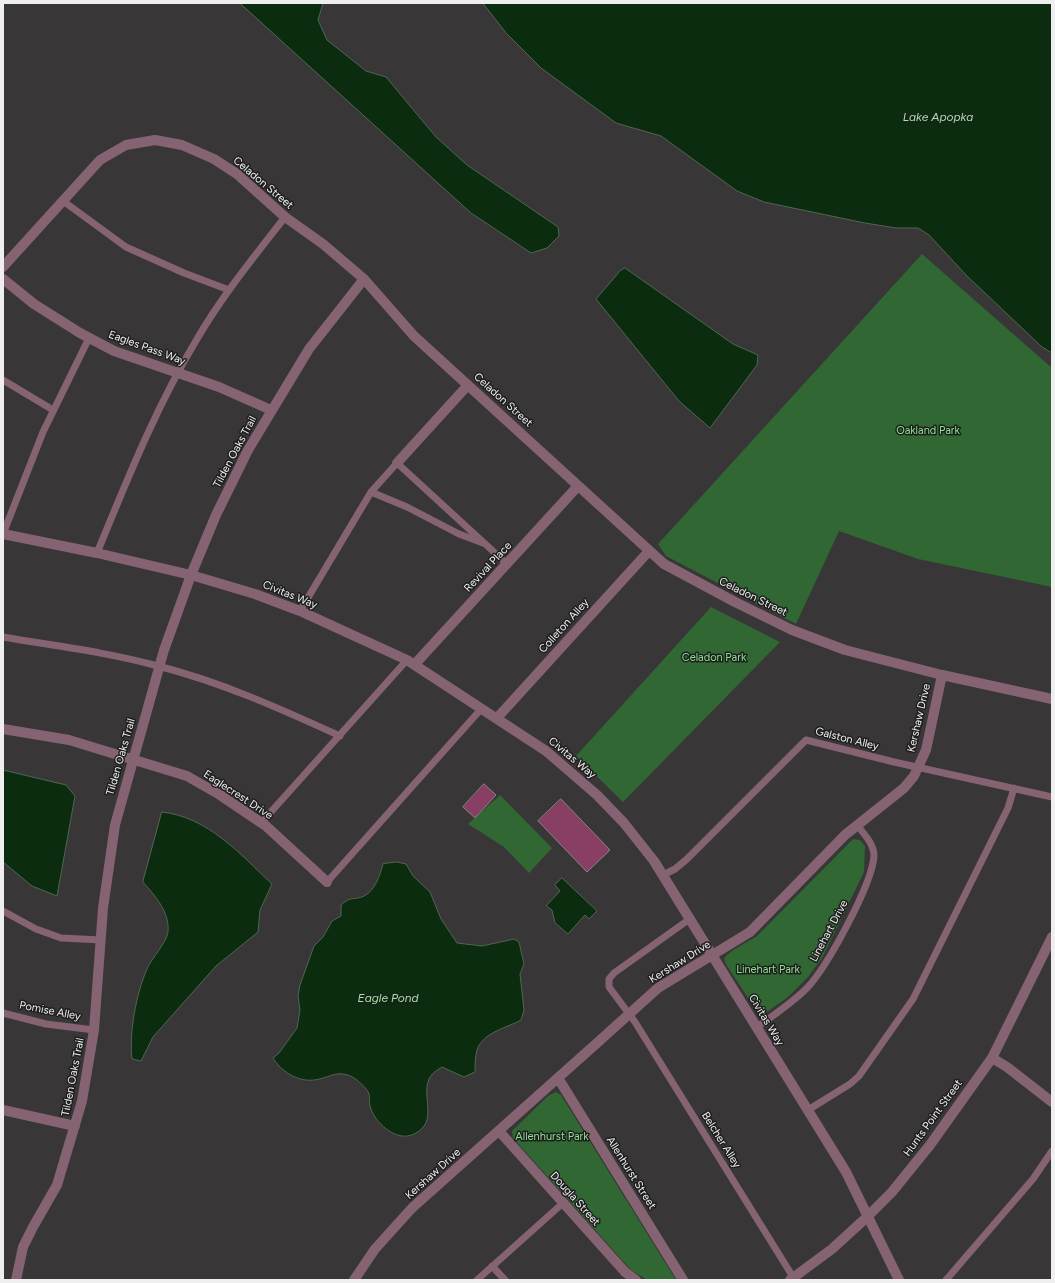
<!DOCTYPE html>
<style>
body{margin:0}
#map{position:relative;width:1055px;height:1283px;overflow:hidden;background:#393637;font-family:Figtree,sans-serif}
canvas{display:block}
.frame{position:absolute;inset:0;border:4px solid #f0efef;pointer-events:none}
</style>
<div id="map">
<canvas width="1055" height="1283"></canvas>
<div class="frame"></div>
</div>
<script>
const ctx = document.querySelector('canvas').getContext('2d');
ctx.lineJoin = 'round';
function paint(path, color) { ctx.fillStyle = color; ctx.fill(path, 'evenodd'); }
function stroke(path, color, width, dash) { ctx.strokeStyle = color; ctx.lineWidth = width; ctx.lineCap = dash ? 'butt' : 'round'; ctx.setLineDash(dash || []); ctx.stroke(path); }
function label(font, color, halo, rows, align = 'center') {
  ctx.font = font + ' Figtree,sans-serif'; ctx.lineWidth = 3; ctx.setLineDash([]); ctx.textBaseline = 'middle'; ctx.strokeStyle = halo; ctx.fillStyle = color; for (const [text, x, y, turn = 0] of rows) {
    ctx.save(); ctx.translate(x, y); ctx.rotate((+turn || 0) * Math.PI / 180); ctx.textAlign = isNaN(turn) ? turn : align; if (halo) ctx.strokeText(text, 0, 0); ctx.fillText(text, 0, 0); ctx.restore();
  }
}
paint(new Path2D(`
 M 922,254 L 1052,368 L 1052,587 L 918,559 L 839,531 L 796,624 L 666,556 L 658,544 Z
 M 711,607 L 780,642 L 623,802 L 576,756 Z
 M 500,795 L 552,848 L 529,873 L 504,847 L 468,824 Z
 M 853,839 L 860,840 L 865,846 L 864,872 L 822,958 L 808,977 L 788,997 L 764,1014 L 758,1013 L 727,966 L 724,959 C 728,951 748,942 757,936 Z
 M 556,1092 L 561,1095 L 676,1280 L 647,1280 L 630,1269 L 513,1138 L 512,1131 L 548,1096 Z`), '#306733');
const water = new Path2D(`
 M 240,3 L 323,3 L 318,20 L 327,40 L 366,71 L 386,77 L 436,137 L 467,165 L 558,227 L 559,236 L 547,248 L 531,253 L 471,213 Z
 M 483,3 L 1052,3 L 1052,353 L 1042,347 L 967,276 L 929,235 L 918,228 L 896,228 L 865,223 L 764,202 L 737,191 L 661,136 L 616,123 L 541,68 L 507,34 Z
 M 625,268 L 733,344 L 758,355 L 757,365 L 710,428 L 679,401 L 596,299 L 620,271 Z
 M 3,770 L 66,785 L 75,796 L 57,896 L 32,886 L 3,862 Z
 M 162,812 C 208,817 240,854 272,884 L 260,910 L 258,932 L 216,966 L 153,1037 L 141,1061 L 132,1059 C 129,1033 136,994 147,969 C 151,959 167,942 168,932 C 170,912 155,896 143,882 Z
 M 397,862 L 406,864 L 413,876 L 430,892 L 441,919 L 457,943 L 482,946 L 514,939 L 519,942 L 524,964 L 520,974 L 524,1010 L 521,1020 C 507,1028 483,1032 477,1050 C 475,1057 475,1065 475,1072 L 464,1077 L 442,1067 C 437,1070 432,1073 429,1079 C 421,1098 439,1122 414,1134 C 396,1143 374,1122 370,1106 C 369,1102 370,1097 369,1094 C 367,1088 361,1084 357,1080 C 339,1067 331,1078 314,1080 C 297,1082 281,1071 273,1058 L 279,1053 L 297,1028 L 300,1010 L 298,996 L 300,985 L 314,946 L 323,937 L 332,921 L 341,916 L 341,905 C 352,895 354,901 364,896 C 375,891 380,875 383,864 Z
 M 562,878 L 597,911 L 589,919 L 585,915 L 568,934 L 555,923 L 552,910 L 546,906 L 560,891 L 555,885 Z`);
paint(water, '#0b2c0e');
stroke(water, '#506652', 1);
const building = new Path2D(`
 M 484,784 L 496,795 L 475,818 L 463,807 Z
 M 561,799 L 610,850 L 587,872 L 538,821 Z`);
paint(building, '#893f63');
stroke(building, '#868384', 1);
stroke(new Path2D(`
 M 63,201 L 126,247 L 184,273 L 229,290
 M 3,380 L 53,410
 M 371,492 L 407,507 L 459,534 L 483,543
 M 3,534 L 43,432 L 89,338
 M 97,553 C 127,480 156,407 197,339 C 222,296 254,257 285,217
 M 300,611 L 371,492 L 397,463 L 507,564
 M 3,637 C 55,646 107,652 158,666 C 221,682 281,709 340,736
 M 261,823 L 407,660
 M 663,875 L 675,869 L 687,859 L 806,740 L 894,762 L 1052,797
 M 327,882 L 482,708
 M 3,911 L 36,929 L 61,938 L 101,940
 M 691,918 L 614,973 L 609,979 L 609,987 L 635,1022 L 793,1277
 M 3,1013 L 46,1024 L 94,1030
 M 757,1027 C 774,1015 792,1003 807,988 C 827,967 872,885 874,856 C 874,844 864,834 857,825
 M 808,1110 L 850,1084 L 859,1076 L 913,999 L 1008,808 L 1014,788
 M 492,1266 L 505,1280
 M 477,1280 L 563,1203
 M 946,1280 L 1033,1179 L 1052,1151`), '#866372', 7);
stroke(new Path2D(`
 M 3,267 L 100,160 L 126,145 L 155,140 L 182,145 L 214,159 L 237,174 L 285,217 L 323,244 L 364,279 L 414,336 L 664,564 L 735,602 L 792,630 L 845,650 L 942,675 L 1052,699
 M 3,279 L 34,304 L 80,333 L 114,351 L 219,387 L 271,410
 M 397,463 L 468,385
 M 3,534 L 97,553 L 191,575 L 255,594 L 300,611 L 407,660 L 546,751 L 597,795 L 624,823 L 654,861 L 846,1172 L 899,1280
 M 415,664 L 578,486
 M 497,718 L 649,551
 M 3,729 L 69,740 L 187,776 L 220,795 L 266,826 L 327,882
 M 992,1058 L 1007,1067 L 1052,1102
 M 558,1078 L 683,1280
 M 3,1110 L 75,1126
 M 499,1131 L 625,1272 L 636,1280
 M 16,1280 L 23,1247 L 33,1227 L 57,1185 L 82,1101 L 94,1030 L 103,908 L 115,825 L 164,650 L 191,575 L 216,515 L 248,450 L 309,349 L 364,279
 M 354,1280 L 375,1249 L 412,1208 L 597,1043 L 658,988 L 750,932 L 845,835 L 904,788 L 914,776 L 926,750 L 942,675
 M 790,1280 L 832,1249 L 867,1217 L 892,1192 L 930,1145 L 992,1058 L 1052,937`), '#866372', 10);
label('11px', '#f0efef', '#1f1e1f', [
 ["Celadon Street",263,183,40],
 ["Eagles Pass Way",147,348,20],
 ["Celadon Street",503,400,42],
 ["Tilden Oaks Trail",235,452,-62],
 ["Revival Place",488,567,-47],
 ["Civitas Way",290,595,22],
 ["Celadon Street",753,597,26],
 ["Colleton Alley",564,626,-48],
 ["Kershaw Drive",919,718,-77],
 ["Galston Alley",847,739,14],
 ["Tilden Oaks Trail",121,757,-74],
 ["Civitas Way",572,758,40],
 ["Eaglecrest Drive",238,795,33],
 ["Linehart Drive",829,931,-62],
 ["Kershaw Drive",680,962,-32],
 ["Pomise Alley",50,1011,11],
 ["Civitas Way",766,1020,59],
 ["Tilden Oaks Trail",73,1077,-79],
 ["Hunts Point Street",933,1118,-54],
 ["Belcher Alley",721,1140,58],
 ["Allenhurst Street",631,1173,58],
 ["Kershaw Drive",433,1174,-42],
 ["Dougla Street",575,1199,48]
]);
label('11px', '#8be08e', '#1f1e1f', [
 ["Oakland Park",928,431],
 ["Celadon Park",714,658],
 ["Linehart Park",768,970],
 ["Allenhurst Park",552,1137]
]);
label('italic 12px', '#97ed9a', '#1f1e1f', [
 ["Lake Apopka",938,117],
 ["Eagle Pond",388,998]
]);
</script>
